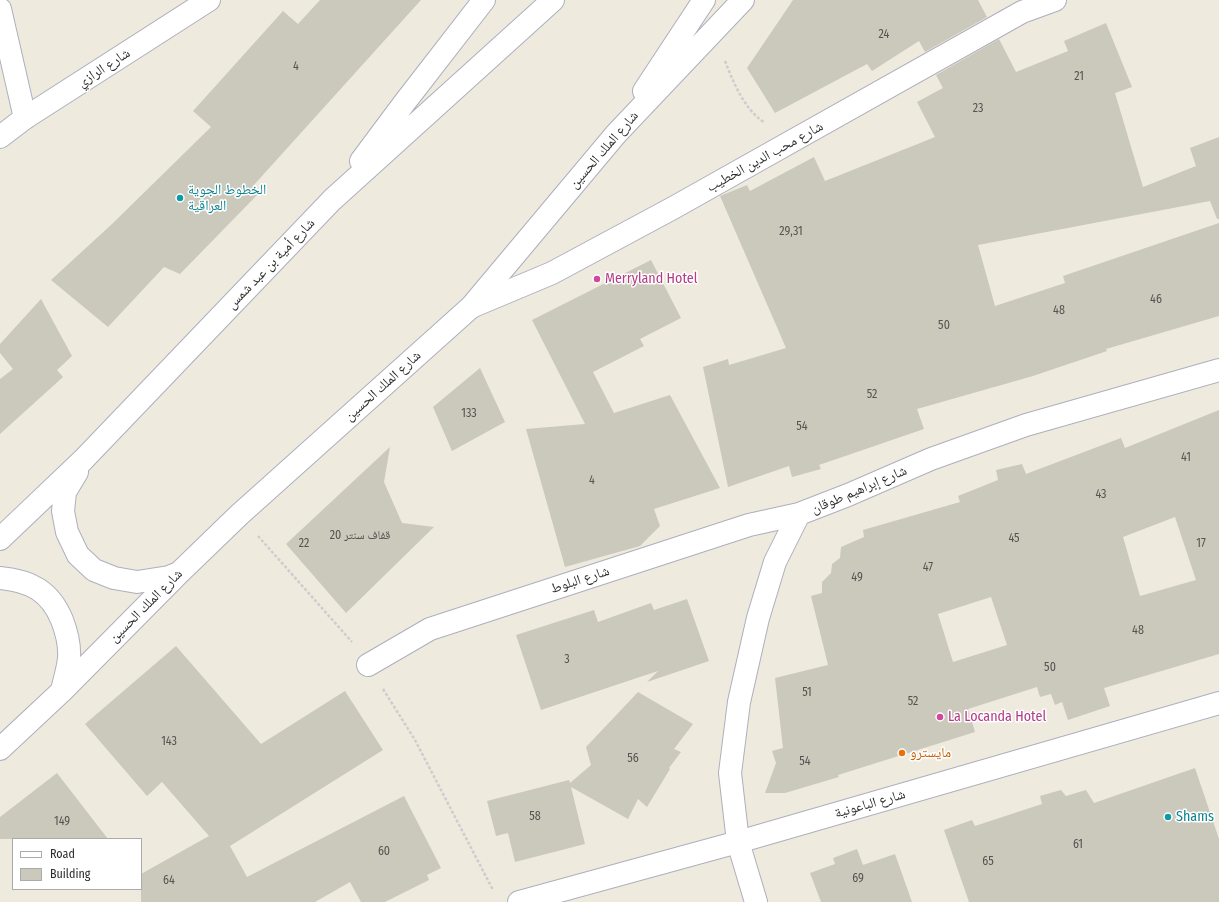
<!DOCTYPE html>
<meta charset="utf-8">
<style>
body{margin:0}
#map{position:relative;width:1219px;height:902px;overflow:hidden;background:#efeade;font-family:"Fira Sans Condensed",sans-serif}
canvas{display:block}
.legend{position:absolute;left:12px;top:838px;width:130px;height:52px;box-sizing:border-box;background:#fff;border:1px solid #ababab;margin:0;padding:5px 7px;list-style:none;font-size:12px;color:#2d2d2d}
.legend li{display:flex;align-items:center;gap:8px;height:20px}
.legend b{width:20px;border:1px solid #ababab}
</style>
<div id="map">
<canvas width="1219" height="902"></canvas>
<ul class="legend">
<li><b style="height:5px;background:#fff"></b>Road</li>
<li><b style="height:11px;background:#cbc8bc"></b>Building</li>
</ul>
</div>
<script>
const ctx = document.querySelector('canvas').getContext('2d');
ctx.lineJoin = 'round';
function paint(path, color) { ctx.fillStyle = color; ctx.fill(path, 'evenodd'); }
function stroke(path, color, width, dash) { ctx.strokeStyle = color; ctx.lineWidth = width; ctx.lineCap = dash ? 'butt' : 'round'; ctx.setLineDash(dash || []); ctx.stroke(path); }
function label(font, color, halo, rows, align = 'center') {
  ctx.font = font + ' "Fira Sans Condensed","Noto Naskh Arabic",sans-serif'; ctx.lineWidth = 3; ctx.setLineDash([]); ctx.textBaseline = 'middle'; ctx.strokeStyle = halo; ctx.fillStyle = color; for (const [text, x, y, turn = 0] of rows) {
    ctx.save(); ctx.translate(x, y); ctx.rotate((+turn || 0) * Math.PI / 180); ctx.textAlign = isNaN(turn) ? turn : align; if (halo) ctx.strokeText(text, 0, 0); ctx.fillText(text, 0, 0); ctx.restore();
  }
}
paint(new Path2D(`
 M 320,0 L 421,0 L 253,186 L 260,192 L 180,274 L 164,267 L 108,327 L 51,280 L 112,224 L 211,127 L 193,111 L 283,11 L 298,24 Z
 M 793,0 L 978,0 L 987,17 L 925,52 L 919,41 L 872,71 L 867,64 L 775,113 L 747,68 Z
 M 1106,23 L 1132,87 L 1115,93 L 1143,187 L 1196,166 L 1190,148 L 1219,137 L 1219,219 L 1217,219 L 1210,201 L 978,245 L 995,306 L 1065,283 L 1063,276 L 1219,223 L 1219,316 L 1106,349 L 1107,351 L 1033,376 L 917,409 L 924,429 L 819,465 L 821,469 L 792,477 L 789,466 L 728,487 L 703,367 L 728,359 L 729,365 L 786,348 L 720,196 L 747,185 L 750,191 L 814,157 L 825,181 L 935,137 L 917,102 L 943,88 L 936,75 L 999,39 L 1016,72 L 1068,51 L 1064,41 Z
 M 651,260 L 681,318 L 640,339 L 644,346 L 593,372 L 614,413 L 670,395 L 720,488 L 654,509 L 660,526 L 640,546 L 565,567 L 526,429 L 585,424 L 532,320 Z
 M 41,299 L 72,356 L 57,370 L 63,377 L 0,434 L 0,379 L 13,369 L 0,353 L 0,344 Z
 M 480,368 L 505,422 L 452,451 L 433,407 Z
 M 1219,410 L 1219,654 L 1104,688 L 1110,706 L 1068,720 L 1062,702 L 1055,705 L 1051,694 L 1040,697 L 1037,687 L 968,709 L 975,732 L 838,775 L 839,777 L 785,793 L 765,793 L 776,763 L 772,751 L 783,748 L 775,678 L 828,665 L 811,596 L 822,593 L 822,582 L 831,573 L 832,564 L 840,558 L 841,547 L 864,537 L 863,530 L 960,502 L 958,496 L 998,480 L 996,470 L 1022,464 L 1026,474 L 1121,438 L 1125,448 ZM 1175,517 L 1196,580 L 1140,596 L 1123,537 ZM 991,597 L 1007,645 L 953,662 L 938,614 Z
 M 390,447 L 384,482 L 402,523 L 434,527 L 346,613 L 286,544 Z
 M 687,599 L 709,661 L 647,682 L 658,671 L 541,710 L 516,635 L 594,610 L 598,622 L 651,603 L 654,610 Z
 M 176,646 L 261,744 L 345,691 L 383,750 L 230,846 L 247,877 L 404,796 L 441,868 L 427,875 L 429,880 L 385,902 L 361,902 L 350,882 L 315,902 L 141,902 L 141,874 L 209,836 L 162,782 L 147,796 L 85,724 Z
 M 638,692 L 693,724 L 674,749 L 681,752 L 669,768 L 670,769 L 647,807 L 638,799 L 628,819 L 571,787 L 585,844 L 515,862 L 508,833 L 496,836 L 487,801 L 569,780 L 570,783 L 591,765 L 586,747 Z
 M 1195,768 L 1219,839 L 1219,902 L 969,902 L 944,830 L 972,820 L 975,826 L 1042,804 L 1040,796 L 1061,790 L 1066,796 L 1086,790 L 1094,803 Z
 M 57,773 L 108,839 L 0,839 L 0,817 Z
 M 857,849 L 863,865 L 895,854 L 912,902 L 821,902 L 810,873 L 835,864 L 833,858 Z`), '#cbc8bc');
const street = new Path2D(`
 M 0,9 L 25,118
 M 471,307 L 552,273 L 673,208 L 1022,12 L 1055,0
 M 368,665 L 430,629 L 749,525 L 799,514
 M 738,842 L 730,773 L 739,702 L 758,618 L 775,562 L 799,514 L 848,495 L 931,459 L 1026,425 L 1219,370`);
const secondary = new Path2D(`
 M 644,91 L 704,0
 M 0,137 L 25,118 L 209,0
 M 361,161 L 405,102 L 484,0
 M 77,472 L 65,492 L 63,511 L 67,532 L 78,555 L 94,570 L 114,578 L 137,582 L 169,577 L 179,573
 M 0,539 L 83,460 L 332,200 L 553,0
 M 0,578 C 31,581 50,591 62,620 C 67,633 70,644 69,658 C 68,669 64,681 62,691
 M 0,749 L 62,691 L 179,573 L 239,515 L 471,307 L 616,134 L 743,0
 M 738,842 L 756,902
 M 519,902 L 738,842 L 1219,703`);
stroke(street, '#aeafbd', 24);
stroke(secondary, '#aeafbd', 24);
stroke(new Path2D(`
 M 725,61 C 734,84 744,109 765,123
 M 258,536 L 352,642
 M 383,689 L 415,740 L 493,890`), '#cdcdcd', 2.5, [3, 2]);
stroke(street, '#fff', 22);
stroke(secondary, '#fff', 22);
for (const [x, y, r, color] of [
 [180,198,4,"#0f9aa8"],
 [597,279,4,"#d1479c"],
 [940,717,4,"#d1479c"],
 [902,753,4,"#e8710a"],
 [1168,817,4,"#0f9aa8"]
]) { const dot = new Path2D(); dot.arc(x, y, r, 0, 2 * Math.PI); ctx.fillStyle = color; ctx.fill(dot); stroke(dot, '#fff', 1.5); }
label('12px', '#545451', null, [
 ["24",884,35],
 ["4",296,67],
 ["21",1079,77],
 ["23",978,109],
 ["29,31",791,232],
 ["46",1156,300],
 ["48",1059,311],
 ["50",944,326],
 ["52",872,395],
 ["133",469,414],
 ["54",802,427],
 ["41",1186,458],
 ["4",592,481],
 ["43",1101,495],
 ["20 قفاف سنتر",360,536],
 ["45",1014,539],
 ["22",304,544],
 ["17",1201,544],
 ["47",928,568],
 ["49",857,578],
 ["48",1138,631],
 ["3",567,660],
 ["50",1050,668],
 ["51",807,693],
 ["52",913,702],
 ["143",169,742],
 ["56",633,759],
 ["54",805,762],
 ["58",535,817],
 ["149",62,822],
 ["61",1078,845],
 ["60",384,852],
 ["65",988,862],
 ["69",858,879],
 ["64",169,881]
]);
label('14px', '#2d2d2d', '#fff', [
 ["شارع الرازي",104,68,-33],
 ["شارع الملك الحسين",604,150,-49],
 ["شارع محب الدين الخطيب",765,157,-29],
 ["شارع أمية بن عبد شمس",271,264,-46],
 ["شارع الملك الحسين",383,386,-42],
 ["شارع إبراهيم طوقان",859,490,-23],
 ["شارع البلوط",580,580,-18],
 ["شارع الملك الحسين",146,606,-45],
 ["شارع الباعونية",870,804,-16]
]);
label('14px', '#0d838f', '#fff', [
 ["الخطوط الجوية",188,190],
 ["العراقية",188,206],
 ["Shams",1176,817]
], 'left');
label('14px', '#b23c85', '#fff', [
 ["Merryland Hotel",605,279],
 ["La Locanda Hotel",948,717]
], 'left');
label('14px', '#c56008', '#fff', [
 ["مايسترو",910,753]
], 'left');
</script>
